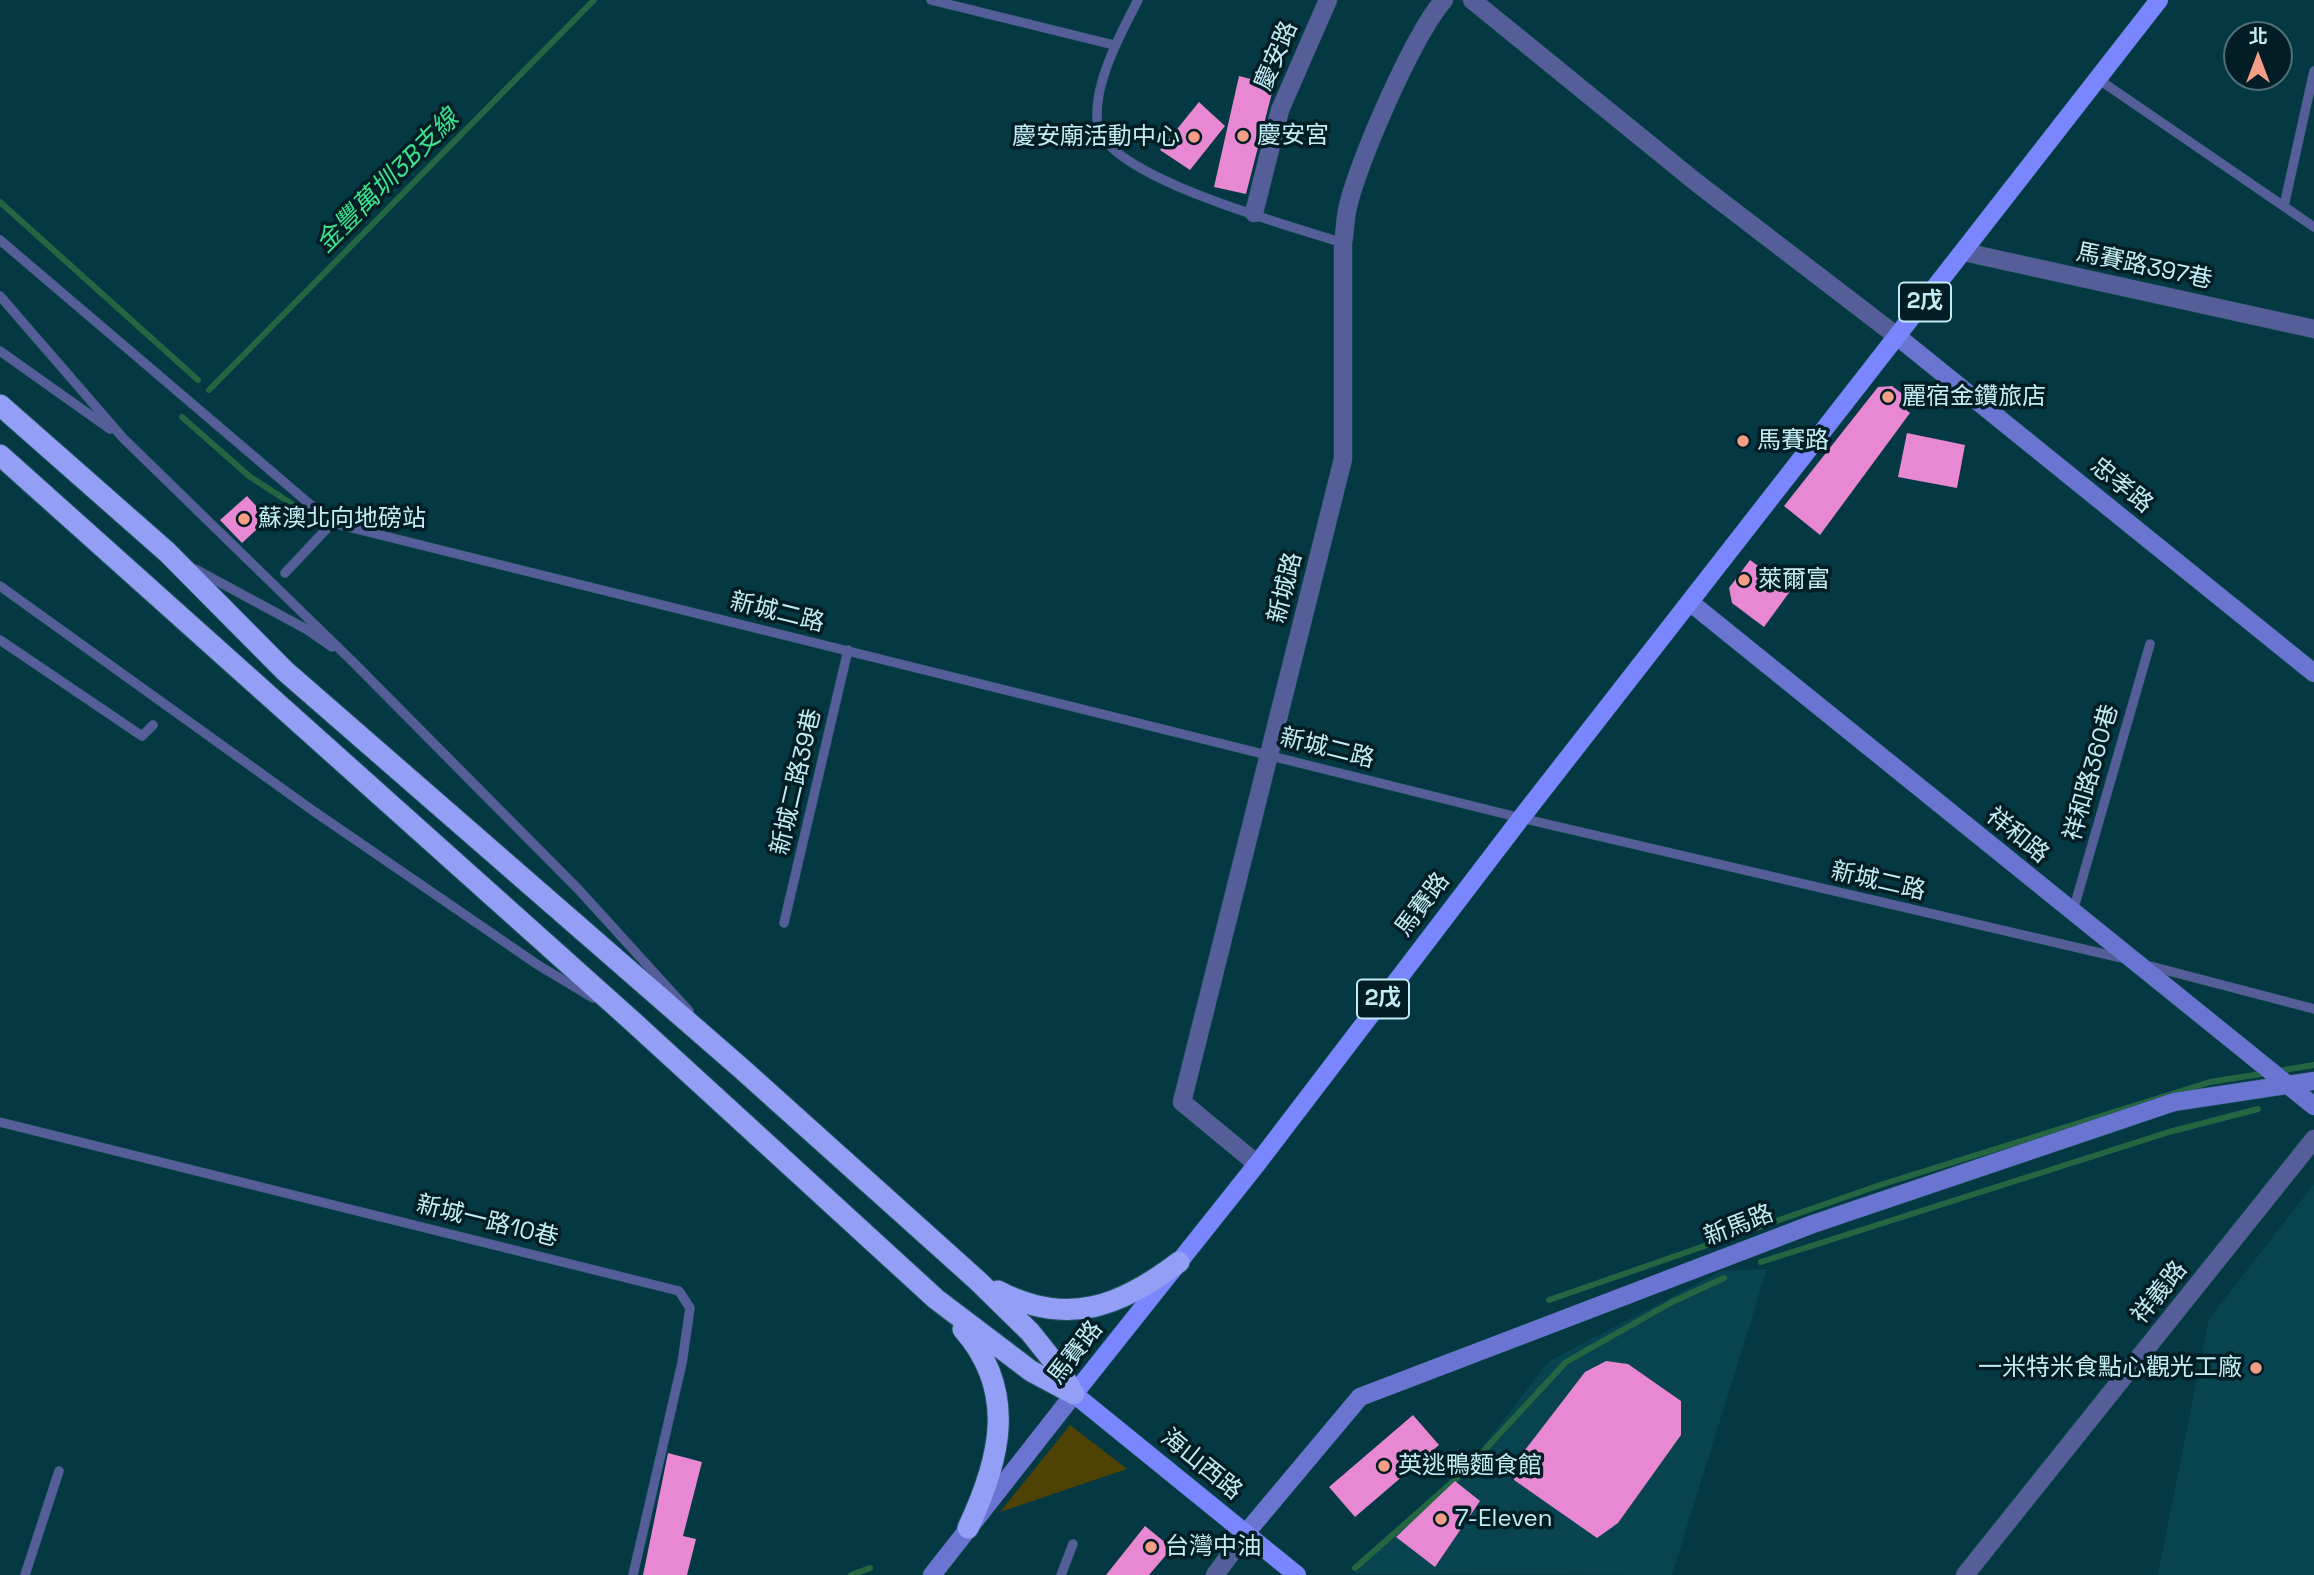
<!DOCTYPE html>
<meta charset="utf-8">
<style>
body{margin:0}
#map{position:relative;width:2314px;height:1575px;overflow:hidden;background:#043843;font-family:"Space Grotesk","Noto Sans TC",sans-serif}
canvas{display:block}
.north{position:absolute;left:2223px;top:21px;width:70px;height:70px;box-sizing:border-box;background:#021e24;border:2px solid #4f7078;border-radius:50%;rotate:0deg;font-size:19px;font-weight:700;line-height:28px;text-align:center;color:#c3ebf6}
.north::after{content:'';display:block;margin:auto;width:24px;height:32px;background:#f49e87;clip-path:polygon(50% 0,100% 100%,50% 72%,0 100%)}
</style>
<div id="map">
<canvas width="2314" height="1575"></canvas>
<div class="north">北</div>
</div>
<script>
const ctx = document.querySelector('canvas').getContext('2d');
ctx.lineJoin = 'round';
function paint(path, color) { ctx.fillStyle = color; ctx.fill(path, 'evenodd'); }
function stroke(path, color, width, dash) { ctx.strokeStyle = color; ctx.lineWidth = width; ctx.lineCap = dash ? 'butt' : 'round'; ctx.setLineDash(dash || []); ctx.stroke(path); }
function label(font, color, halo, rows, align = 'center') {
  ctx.font = font + ' "Space Grotesk","Noto Sans TC",sans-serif'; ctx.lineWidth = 7; ctx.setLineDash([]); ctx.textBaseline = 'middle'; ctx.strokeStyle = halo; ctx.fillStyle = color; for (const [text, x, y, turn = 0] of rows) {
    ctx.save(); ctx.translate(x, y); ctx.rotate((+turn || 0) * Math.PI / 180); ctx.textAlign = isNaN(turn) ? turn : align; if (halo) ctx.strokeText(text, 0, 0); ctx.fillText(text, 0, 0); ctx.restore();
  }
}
paint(new Path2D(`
 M 2314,1184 L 2314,1575 L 2158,1575 L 2209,1319 Z
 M 1767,1269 L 1672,1575 L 1353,1574 L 1482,1448 L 1549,1361 L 1721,1271 Z`), '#074450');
paint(new Path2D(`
 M 1070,1425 L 1127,1469 L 1000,1512 Z`), '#4e4204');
stroke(new Path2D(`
 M 0,202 L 198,380
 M 209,390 L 594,0
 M 182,417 L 249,476 L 295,506 L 303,515
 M 2278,1071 L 2314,1065
 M 1761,1262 L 2169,1132 L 2258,1109
 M 1549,1300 L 1880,1185 L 2210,1082 L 2267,1073
 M 1355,1568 L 1465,1471 L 1566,1362 L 1672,1302 L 1724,1278
 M 851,1575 L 870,1568`), '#256642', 6);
paint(new Path2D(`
 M 1239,76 L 1274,85 L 1246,194 L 1214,187 Z
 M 1199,102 L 1225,126 L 1190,170 L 1160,150 Z
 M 1892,386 L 1913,402 L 1906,410 L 1910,413 L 1820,535 L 1784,506 L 1878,387 Z
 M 1907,433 L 1965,445 L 1957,488 L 1898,477 Z
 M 247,496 L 268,519 L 242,543 L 220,520 Z
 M 1750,560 L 1791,590 L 1764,627 L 1732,603 L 1729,588 Z
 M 1606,1361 L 1628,1364 L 1681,1401 L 1681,1435 L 1618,1523 L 1597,1538 L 1514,1480 L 1515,1463 L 1585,1372 Z
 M 1413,1415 L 1439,1445 L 1355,1517 L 1329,1487 Z
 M 668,1453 L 702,1462 L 683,1536 L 696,1539 L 687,1575 L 643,1575 Z
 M 1455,1481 L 1480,1501 L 1435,1567 L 1396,1537 Z
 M 1145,1526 L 1172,1548 L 1149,1575 L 1106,1575 Z`), '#e888d2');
const lane = new Path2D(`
 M 931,0 L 1114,45
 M 1138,0 C 1121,33 1091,87 1098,126 C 1108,178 1295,227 1343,243
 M 2098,79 L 2314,227
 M 2284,206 L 2314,71
 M 0,240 L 332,523 L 285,573
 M 0,296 L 123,438 L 353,662 L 579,890 L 689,1011
 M 0,351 L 110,429
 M 332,523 L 1521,818 L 2126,959
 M 195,569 L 306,629 L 332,647
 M 0,586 L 312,810 L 538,965 L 593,998
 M 0,640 L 142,736 L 153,725
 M 2073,911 L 2150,644
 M 784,923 L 848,650
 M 2146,965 L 2314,1009
 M 0,1122 L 679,1291 L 690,1308 L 682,1363 L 633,1575
 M 25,1575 L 59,1471
 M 1061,1575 L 1073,1544`);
const street = new Path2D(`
 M 1472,0 L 1697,183 L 1898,337
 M 1254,213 L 1280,110 L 1328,0
 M 1964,252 L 2314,329
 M 1257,1164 L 1182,1102 L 1343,459 L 1343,243 C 1345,232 1345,221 1347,211 C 1355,168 1415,31 1444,0
 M 1215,1575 L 1246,1533
 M 1965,1575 L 2314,1139`);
const secondary = new Path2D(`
 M 1898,337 L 2314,673
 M 1691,603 L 2314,1106
 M 1246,1533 L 1360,1397 L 1813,1224 L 2174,1102 L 2314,1081
 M 932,1575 L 1074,1394`);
const primary = new Path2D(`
 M 1297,1575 L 1074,1394 L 1257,1164 L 1521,818 L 2159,0`);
const highway = new Path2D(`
 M 0,405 L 167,552 L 285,671 L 742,1069 L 978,1281 L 1030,1332 L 1058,1367 L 1074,1394
 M 0,455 L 630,1019 L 936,1299 L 1031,1371 L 1074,1394
 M 998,1291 C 1067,1327 1120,1307 1179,1262
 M 963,1329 C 1018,1392 1000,1460 968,1528`);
stroke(lane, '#235560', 10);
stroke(street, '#235560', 19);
stroke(secondary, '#235560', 19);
stroke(primary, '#235560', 19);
stroke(highway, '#235560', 23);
stroke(lane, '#555e98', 9);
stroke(street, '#555e98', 18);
stroke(secondary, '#6a75d2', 18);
stroke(primary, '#7986fe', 18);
stroke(highway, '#929ff4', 21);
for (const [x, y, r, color] of [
 [1243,136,7,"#f49e87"],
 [1194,137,7,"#f49e87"],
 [1888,397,7,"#f49e87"],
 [1743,441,7,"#f49e87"],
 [244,519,7,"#f49e87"],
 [1744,580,7,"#f49e87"],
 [2256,1368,7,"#f49e87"],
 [1384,1466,7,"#f49e87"],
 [1441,1519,7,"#f49e87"],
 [1151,1547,7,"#f49e87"]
]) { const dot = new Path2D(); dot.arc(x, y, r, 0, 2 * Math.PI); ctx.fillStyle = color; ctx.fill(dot); stroke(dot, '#021e24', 2.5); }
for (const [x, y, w] of [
 [1925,302,52],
 [1383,999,52]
]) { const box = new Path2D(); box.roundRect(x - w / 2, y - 19.5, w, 39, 5); ctx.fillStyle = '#021e24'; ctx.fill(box); stroke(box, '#c3ebf6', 2); }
label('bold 23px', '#c3ebf6', null, [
 ["2戊",1925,302],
 ["2戊",1383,999]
]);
label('24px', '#c3ebf6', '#021e24', [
 ["慶安路",1277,56,-67],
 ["馬賽路397巷",2144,267,12],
 ["忠孝路",2121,486,39],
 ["新城路",1286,588,-76],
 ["新城二路",777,613,14],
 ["新城二路",1327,749,14],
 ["祥和路360巷",2092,773,-74],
 ["新城二路39巷",797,782,-77],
 ["祥和路",2017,836,39],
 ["新城二路",1878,882,13],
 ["馬賽路",1423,905,-53],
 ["新城一路10巷",487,1222,14],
 ["新馬路",1739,1226,-21],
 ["祥義路",2160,1293,-51],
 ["馬賽路",1076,1353,-52],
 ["海山西路",1201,1465,39]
]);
label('24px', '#c3ebf6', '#021e24', [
 ["慶安宮",1257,136],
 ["慶安廟活動中心",1180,137,"right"],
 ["麗宿金鑽旅店",1902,397],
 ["馬賽路",1757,441],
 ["蘇澳北向地磅站",258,519],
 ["萊爾富",1758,580],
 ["一米特米食點心觀光工廠",2242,1368,"right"],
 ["英逃鴨麵食館",1398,1466],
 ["7-Eleven",1455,1519],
 ["台灣中油",1165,1547]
], 'left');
label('italic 26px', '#3de18e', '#021e24', [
 ["金豐萬圳3B支線",388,182,-45]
]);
</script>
